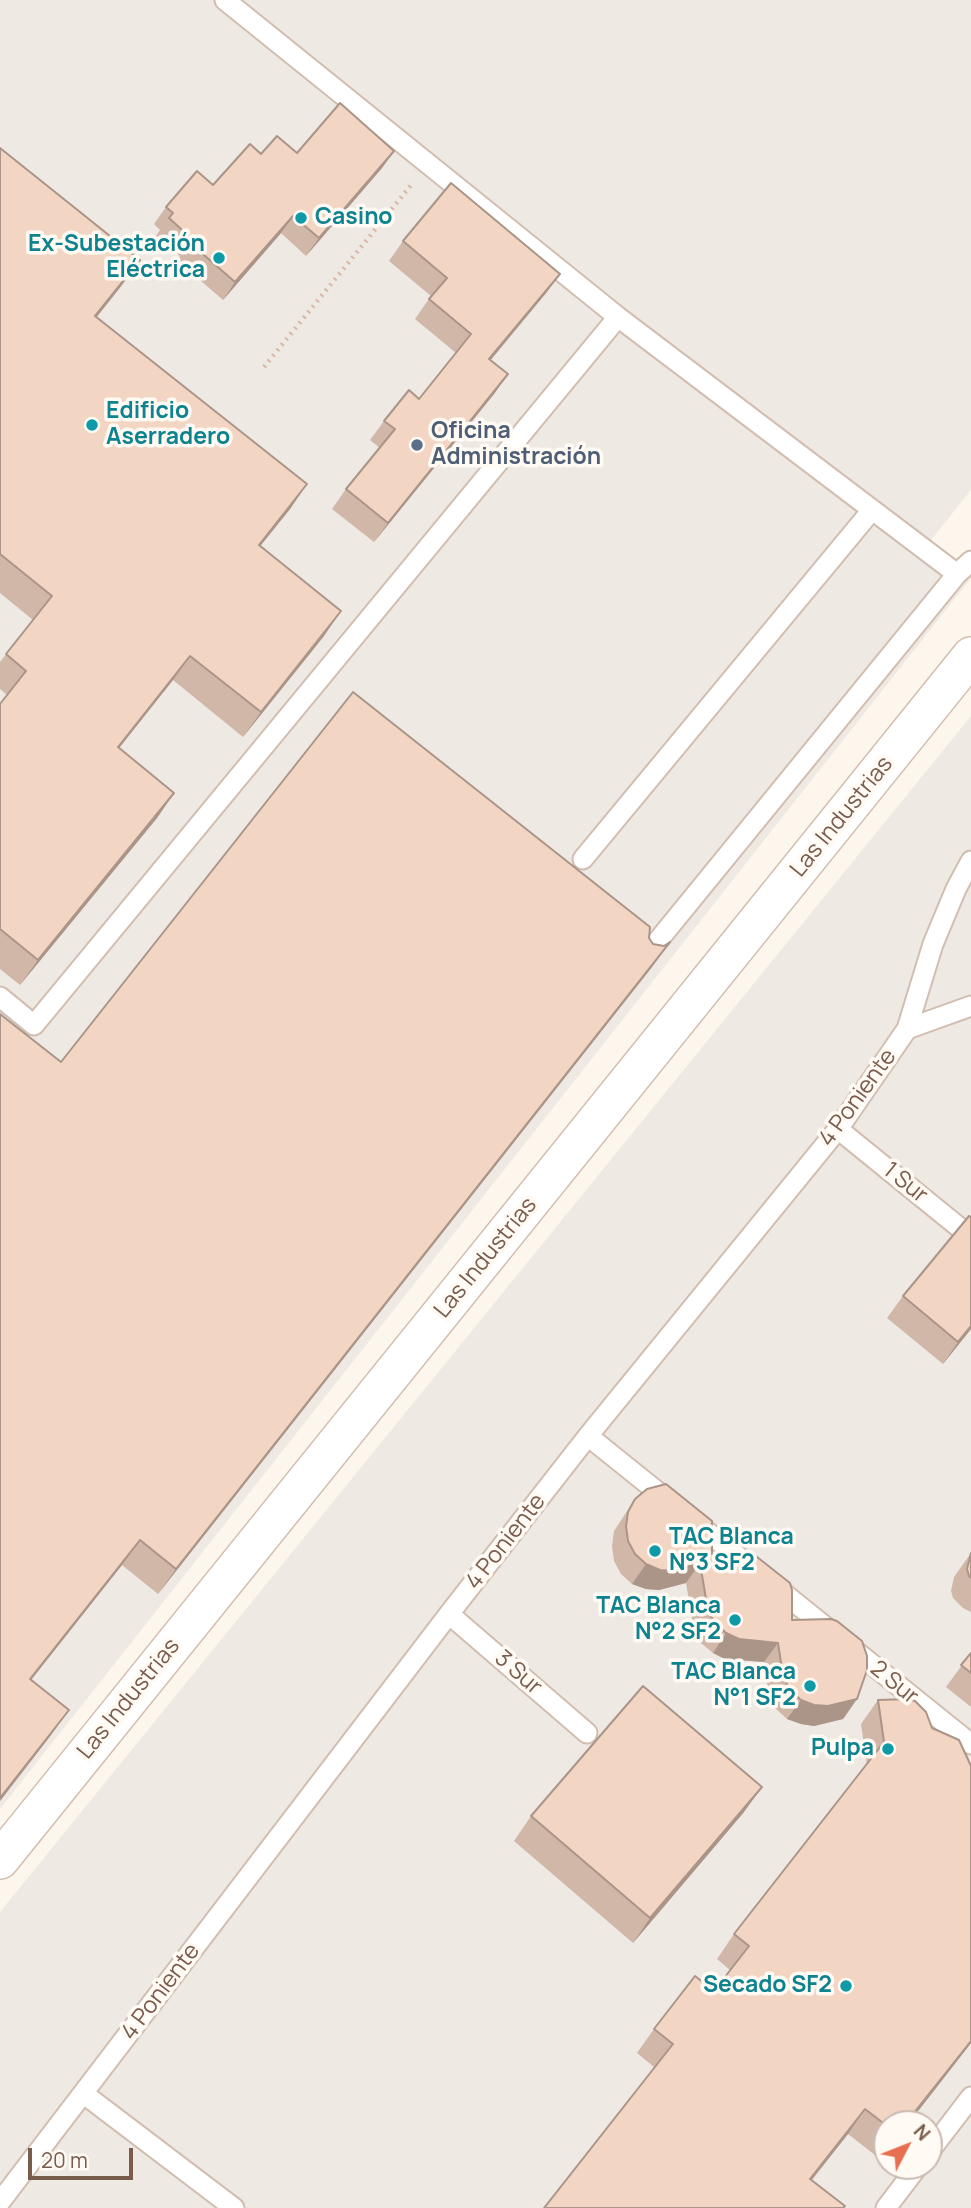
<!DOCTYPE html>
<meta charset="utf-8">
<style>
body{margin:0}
#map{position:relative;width:971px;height:2208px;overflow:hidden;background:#fdf6ec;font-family:Manrope,sans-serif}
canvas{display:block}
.north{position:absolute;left:873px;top:2110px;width:70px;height:70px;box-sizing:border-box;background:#fffaf3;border:2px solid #cabbb1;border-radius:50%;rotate:48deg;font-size:19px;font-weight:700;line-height:28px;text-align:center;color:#7a5c4d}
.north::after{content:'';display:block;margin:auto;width:24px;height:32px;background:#e76f51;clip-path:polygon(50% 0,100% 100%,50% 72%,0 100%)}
.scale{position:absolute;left:28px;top:2148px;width:105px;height:32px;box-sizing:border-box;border:4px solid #7a5c4d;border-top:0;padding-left:9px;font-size:21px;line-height:24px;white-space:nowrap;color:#7a5c4d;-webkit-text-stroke:5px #fffaf3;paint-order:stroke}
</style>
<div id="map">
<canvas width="971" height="2208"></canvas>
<div class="north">N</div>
<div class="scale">20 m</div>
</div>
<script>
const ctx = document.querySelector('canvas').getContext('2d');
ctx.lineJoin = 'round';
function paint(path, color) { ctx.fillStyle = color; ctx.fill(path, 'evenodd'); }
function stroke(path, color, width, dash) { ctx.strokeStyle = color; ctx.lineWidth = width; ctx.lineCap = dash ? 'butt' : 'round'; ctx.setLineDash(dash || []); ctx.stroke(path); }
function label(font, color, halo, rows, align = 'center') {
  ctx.font = font + ' Manrope,sans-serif'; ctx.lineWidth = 7; ctx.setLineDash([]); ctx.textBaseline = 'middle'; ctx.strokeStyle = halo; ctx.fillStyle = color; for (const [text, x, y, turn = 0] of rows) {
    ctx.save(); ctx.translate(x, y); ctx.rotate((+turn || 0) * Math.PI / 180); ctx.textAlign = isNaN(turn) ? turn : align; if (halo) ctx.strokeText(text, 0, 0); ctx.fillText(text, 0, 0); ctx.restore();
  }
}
paint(new Path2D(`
 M 0,0 L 971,0 L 971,490 L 931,540 L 971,573 L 971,578 L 0,1809 Z
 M 971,716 L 971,2208 L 0,2208 L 0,1912 ZM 887,2124 L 929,2124 L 929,2166 L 887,2166 Z`), '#efe9e4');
const service = new Path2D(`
 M 225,0 L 618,317 L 957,574 L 971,561
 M 583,859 L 872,510
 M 643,959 L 957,574
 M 0,997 L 34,1025 L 618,317
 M 907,1029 L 971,1006
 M 838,1129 L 971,1237
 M 588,1436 L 971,1744
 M 449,1614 L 587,1733
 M 84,2094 L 234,2208
 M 929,2152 L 971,2097
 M 0,2202 L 449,1614 L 588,1436 L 838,1129 L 907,1029 L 933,944 L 956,889 L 971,861
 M 886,2208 L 918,2166`);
const minor = new Path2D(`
 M 0,1860 L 971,656`);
stroke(service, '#d1beb0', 23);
stroke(minor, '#d1beb0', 40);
stroke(new Path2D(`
 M 264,367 L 412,184`), '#d9b8a5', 4.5, [2, 5]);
stroke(service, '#fff', 19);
stroke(minor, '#fff', 37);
paint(new Path2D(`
 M 0,148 L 122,285 L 97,317 L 307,484 L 290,509 L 260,546 L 324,636 L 243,737 L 173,680 L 119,748 L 174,793 L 157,818 L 20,985 L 0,969 L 0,704 L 7,695 L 0,689 L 0,662 L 33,620 L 0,593 Z
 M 394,151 L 382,168 L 306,256 L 281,233 L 223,300 L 177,260 L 180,256 L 156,236 L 160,230 L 154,224 L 166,207 L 213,185 L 261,154 Z
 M 403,241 L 560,274 L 546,293 L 490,360 L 508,374 L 494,394 L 374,542 L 332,509 L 346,489 L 380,448 L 370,440 L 384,421 L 419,399 L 456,353 L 415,319 L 431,296 L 389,261 Z
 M 649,938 L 653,944 L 664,946 L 670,942 L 652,967 L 158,1594 L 122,1565 L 31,1680 L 51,1735 L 0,1801 L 0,1014 L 61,1062 Z
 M 971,1216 L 971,1329 L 943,1364 L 887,1318 L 903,1296 Z
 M 635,1499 L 712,1554 L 792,1620 L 857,1699 L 843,1719 L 814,1726 L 801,1724 L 787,1719 L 776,1709 L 769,1696 L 764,1662 L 725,1659 L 713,1653 L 701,1643 L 694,1630 L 686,1583 L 659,1590 L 646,1589 L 632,1584 L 621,1574 L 614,1561 L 612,1546 L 614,1531 Z
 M 971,1553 L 971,1612 L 963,1608 L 953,1598 L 951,1591 L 954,1577 Z
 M 971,1653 L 971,1707 L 946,1687 Z
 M 878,1700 L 932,1728 L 971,1766 L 971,2043 L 908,2124 L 887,2124 L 887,2150 L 880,2159 L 848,2134 L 812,2180 L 654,2067 L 637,2053 L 654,2029 L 714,1991 L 730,1970 L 717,1959 L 734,1934 L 867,1765 L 861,1724 Z
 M 744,1812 L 633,1943 L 514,1841 L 531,1816 Z`), '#d1b7a8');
paint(new Path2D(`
 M 394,151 L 382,168 L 306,256 L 319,238 Z
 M 293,216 L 281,233 L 223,300 L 235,282 Z
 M 140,260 L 122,285 L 78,340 L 95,316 Z
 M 560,274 L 546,293 L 475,379 L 489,359 Z
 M 508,374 L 494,394 L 374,542 L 388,523 Z
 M 307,484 L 290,509 L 241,570 L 259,545 Z
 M 341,611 L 324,636 L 243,737 L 261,712 Z
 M 190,656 L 173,680 L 100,772 L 118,747 Z
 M 174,793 L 157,818 L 20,985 L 38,960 Z
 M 670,942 L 652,967 L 158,1594 L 176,1569 Z
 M 971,1326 L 971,1329 L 943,1364 L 958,1342 Z
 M 140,1540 L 122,1565 L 12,1704 L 30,1679 Z
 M 700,1563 L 686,1583 L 659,1590 L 646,1589 L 632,1584 L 646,1564 Z
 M 726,1633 L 778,1643 L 764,1662 L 725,1659 L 713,1653 Z
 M 857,1699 L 843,1719 L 814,1726 L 801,1724 L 787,1719 L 801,1700 Z
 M 69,1710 L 51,1735 L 0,1801 L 0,1798 Z
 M 762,1787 L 744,1812 L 633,1943 L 650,1918 Z
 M 971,2041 L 971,2043 L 908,2124 L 905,2124 Z
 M 865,2109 L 848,2134 L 793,2203 L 810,2179 Z`), '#aa9588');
const building = new Path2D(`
 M 340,103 L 394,151 L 319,238 L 293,216 L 235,282 L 189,242 L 192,239 L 169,218 L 173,213 L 166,207 L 197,171 L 213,185 L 250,144 L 261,154 L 277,136 L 297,153 Z
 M 0,148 L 140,260 L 95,316 L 307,484 L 259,545 L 341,611 L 261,712 L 190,656 L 118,747 L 174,793 L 38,960 L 0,929 L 0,704 L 26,671 L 6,654 L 52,596 L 0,554 Z
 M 451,183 L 560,274 L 489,359 L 508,374 L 388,523 L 346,489 L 395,429 L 384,421 L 409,390 L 419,399 L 471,334 L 429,299 L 447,278 L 403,241 Z
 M 353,692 L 650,927 L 649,938 L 653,944 L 664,946 L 670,942 L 176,1569 L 140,1540 L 30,1679 L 69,1710 L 0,1798 L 0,1014 L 61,1062 Z
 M 969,1216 L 971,1217 L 971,1326 L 958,1342 L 903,1296 Z
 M 666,1484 L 712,1521 L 712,1554 L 752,1553 L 790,1583 L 792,1590 L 792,1620 L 831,1619 L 837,1621 L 862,1641 L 867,1656 L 867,1670 L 857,1699 L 828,1706 L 814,1705 L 801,1700 L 790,1690 L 783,1676 L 778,1643 L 739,1639 L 726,1633 L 715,1623 L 708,1611 L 700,1563 L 673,1571 L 660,1570 L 646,1564 L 635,1554 L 628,1541 L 626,1526 L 628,1512 L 635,1499 L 647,1489 Z
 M 971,1553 L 971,1578 L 969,1576 L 967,1569 Z
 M 971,1653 L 971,1673 L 961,1665 Z
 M 643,1686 L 762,1787 L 650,1918 L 531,1816 Z
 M 908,1699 L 915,1701 L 926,1712 L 932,1728 L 959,1740 L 971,1766 L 971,2041 L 905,2124 L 887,2124 L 887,2126 L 865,2109 L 810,2179 L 845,2206 L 843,2208 L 544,2208 L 673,2044 L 654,2029 L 695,1976 L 714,1991 L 749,1946 L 734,1934 L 884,1742 L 878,1700 Z`);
paint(building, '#f3d5c3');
stroke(building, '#aa9588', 2);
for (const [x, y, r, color] of [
 [301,218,7,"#0f9aa8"],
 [219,258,7,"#0f9aa8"],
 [92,425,7,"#0f9aa8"],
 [417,445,7,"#5c6f8a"],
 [655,1551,7,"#0f9aa8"],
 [735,1620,7,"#0f9aa8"],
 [810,1686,7,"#0f9aa8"],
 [888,1749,7,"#0f9aa8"],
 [846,1986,7,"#0f9aa8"]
]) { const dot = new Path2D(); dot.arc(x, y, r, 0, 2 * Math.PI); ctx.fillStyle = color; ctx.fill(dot); stroke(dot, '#fffaf3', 2.5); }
label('bold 23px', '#0d838f', '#fffaf3', [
 ["Casino",315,218,"left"],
 ["Ex-Subestación",205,245],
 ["Eléctrica",205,271],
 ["Edificio",106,412,"left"],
 ["Aserradero",106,438,"left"],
 ["TAC Blanca",669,1538,"left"],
 ["N°3 SF2",669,1564,"left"],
 ["TAC Blanca",721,1607],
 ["N°2 SF2",721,1633],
 ["TAC Blanca",796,1673],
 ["N°1 SF2",796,1699],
 ["Pulpa",874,1749],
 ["Secado SF2",832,1986]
], 'right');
label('bold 23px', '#4e5e75', '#fffaf3', [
 ["Oficina",431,432],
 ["Administración",431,458]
], 'left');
label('23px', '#7a5c4d', '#fffaf3', [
 ["Las Industrias",842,817,-51],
 ["4 Poniente",858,1098,-54],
 ["1 Sur",905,1183,39],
 ["Las Industrias",486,1258,-51],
 ["4 Poniente",506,1542,-52],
 ["3 Sur",518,1673,41],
 ["2 Sur",894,1683,39],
 ["Las Industrias",129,1699,-51],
 ["4 Poniente",161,1992,-53]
]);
</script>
